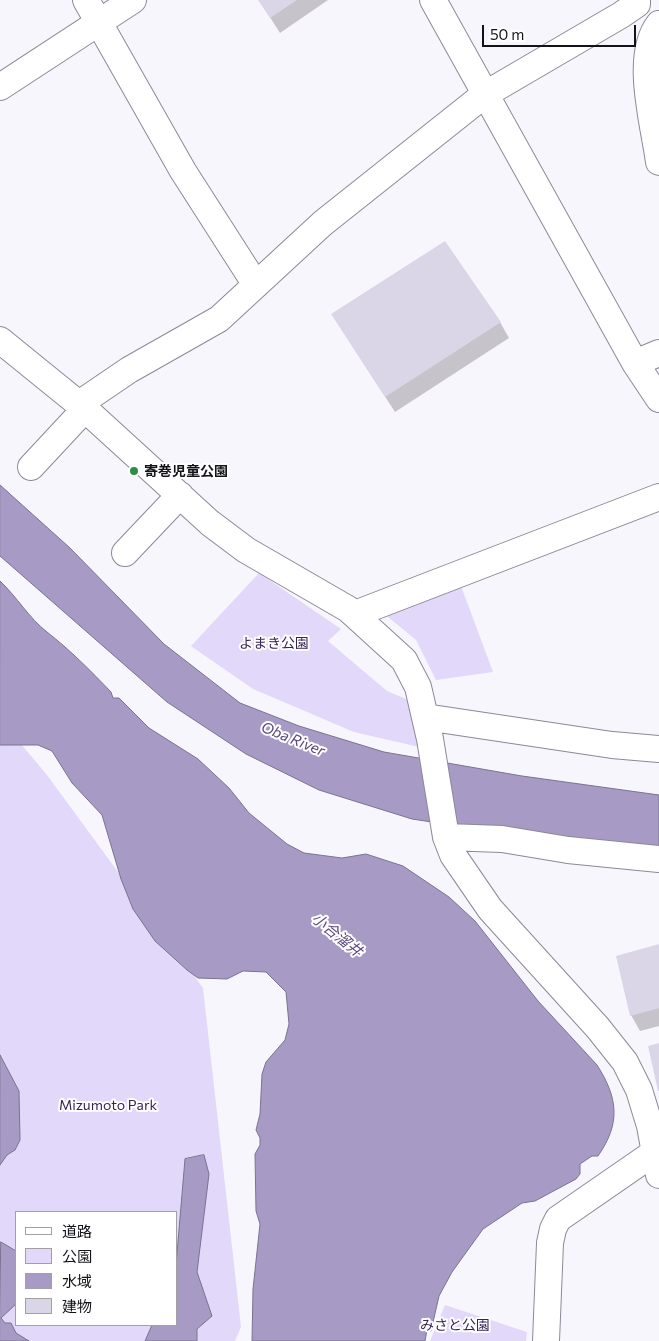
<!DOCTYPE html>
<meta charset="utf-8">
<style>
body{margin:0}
#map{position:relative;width:659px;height:1341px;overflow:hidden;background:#f8f6fd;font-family:Commissioner,"Noto Sans JP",sans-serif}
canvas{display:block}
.legend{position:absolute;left:15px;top:1211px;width:162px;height:115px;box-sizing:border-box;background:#fff;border:1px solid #a1a0a3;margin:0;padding:6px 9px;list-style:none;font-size:15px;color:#141218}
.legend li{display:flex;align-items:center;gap:10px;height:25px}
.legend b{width:25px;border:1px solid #a1a0a3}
.scale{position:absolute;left:482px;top:25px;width:154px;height:22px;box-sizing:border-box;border:2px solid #141218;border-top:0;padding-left:6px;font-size:15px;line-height:18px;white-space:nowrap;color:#141218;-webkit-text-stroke:4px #fff;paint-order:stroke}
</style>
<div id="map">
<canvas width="659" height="1341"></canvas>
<ul class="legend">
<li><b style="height:6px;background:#fff"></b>道路</li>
<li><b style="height:14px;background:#e1d8fa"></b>公園</li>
<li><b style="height:14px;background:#a79bc5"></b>水域</li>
<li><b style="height:14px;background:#dbd6e7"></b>建物</li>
</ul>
<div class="scale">50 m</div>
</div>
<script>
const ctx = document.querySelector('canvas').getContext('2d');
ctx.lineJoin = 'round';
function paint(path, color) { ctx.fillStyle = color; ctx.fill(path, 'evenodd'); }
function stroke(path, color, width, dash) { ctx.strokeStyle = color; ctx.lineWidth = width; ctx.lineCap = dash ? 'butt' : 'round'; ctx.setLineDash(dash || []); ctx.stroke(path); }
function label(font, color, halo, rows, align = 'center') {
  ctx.font = font + ' Commissioner,"Noto Sans JP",sans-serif'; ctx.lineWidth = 4; ctx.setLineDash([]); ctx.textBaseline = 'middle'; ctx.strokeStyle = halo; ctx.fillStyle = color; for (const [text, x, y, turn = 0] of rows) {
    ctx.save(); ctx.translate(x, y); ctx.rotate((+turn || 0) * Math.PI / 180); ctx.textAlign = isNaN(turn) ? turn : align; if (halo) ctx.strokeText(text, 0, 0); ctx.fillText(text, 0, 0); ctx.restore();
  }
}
paint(new Path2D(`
 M 259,573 L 341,629 L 328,641 L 387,691 L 411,701 L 419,747 L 354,732 L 253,689 L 191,646 Z
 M 461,586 L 493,672 L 436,680 L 416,640 L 382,612 Z
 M 0,719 L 47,775 L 203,988 L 241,1327 L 235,1341 L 0,1341 ZM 16,1212 L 176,1212 L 176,1325 L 16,1325 Z
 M 445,1305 L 527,1332 L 526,1341 L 430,1341 Z`), '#e1d8fa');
const water = new Path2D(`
 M 0,485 L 70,548 L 164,644 L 240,703 L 299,726 L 384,752 L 522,776 L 659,795 L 659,851 L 550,840 L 412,819 L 319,790 L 246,754 L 167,702 L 0,556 Z
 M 0,581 C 17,597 29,618 47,632 C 70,650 91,671 111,692 L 113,698 L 119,698 L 149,728 L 198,759 L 229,788 L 249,813 L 287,844 L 304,853 L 342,858 L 366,854 L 403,866 L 449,897 L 475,921 L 538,1001 L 597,1065 C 618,1098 621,1123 598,1156 L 592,1156 L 580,1164 L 580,1174 L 576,1179 L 535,1201 L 522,1203 L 483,1229 L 452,1272 L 439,1296 L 431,1331 L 427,1330 L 425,1341 L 252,1341 L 253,1289 L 260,1224 L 256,1211 L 255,1154 L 260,1145 L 260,1138 L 256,1130 L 260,1114 L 262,1074 L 266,1062 L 285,1040 L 289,1024 L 286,992 L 266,972 L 243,971 L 227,979 L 198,978 L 187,970 L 155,941 L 133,909 L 121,879 L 102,815 L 72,783 L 52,751 L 38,745 L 0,745 Z
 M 0,1055 L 19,1091 L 20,1140 L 15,1150 L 7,1155 L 0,1165 Z
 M 204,1155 L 209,1174 L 197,1272 L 212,1316 L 197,1329 L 197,1341 L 145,1341 L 152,1325 L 176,1325 L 176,1265 L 185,1159 Z
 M 1,1242 L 16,1251 L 16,1304 L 1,1318 L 5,1323 L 11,1323 L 16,1333 L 29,1341 L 0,1341 Z`);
paint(water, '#a79bc5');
stroke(water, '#7b7291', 1);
paint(new Path2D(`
 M 259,0 L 328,0 L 280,33 Z
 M 500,322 L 509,338 L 395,412 L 342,330 Z
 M 659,946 L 659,1026 L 640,1031 L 631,1015 Z`), '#0003');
paint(new Path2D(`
 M 258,0 L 297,0 L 270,18 Z
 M 445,241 L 501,322 L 385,397 L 331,314 Z
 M 659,944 L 659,1008 L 630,1016 L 616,956 Z
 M 659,1043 L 659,1091 L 658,1091 L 648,1046 Z`), '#dbd6e7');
const minor = new Path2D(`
 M 86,0 L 183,171 L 256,285
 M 433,0 L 635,363 L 659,399
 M 659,24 C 634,56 654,124 659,162
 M 0,87 L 133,0
 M 0,340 L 85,409 L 210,523 L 246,550 L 348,609 L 404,660 L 418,687 L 430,739 L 446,837 L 453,855 L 490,909 L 598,1028 L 625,1062 L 639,1090 L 650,1126 L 659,1175
 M 635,363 L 659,353
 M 79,404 L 129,370 L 219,319 L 323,223 L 484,95 L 621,15 L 637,4 L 637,0
 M 31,467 L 85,409
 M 125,553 L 180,495
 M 355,614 L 659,497
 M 425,717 L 612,745 L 659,749
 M 446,837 L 502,839 L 568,850 L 659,859
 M 546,1341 L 550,1243 L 553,1229 L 558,1219 L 655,1152`);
stroke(minor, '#8d8898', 28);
stroke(minor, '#fff', 26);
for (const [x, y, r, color] of [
 [134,471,5,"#2b8e43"]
]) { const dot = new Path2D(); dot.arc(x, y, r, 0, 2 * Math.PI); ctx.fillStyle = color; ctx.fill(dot); stroke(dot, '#fff', 2); }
label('bold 14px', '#141218', '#fff', [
 ["寄巻児童公園",144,471]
], 'left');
label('14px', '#362357', '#fff', [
 ["よまき公園",274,643],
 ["Mizumoto Park",108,1105],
 ["みさと公園",455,1325]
]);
label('italic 15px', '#5a477f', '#fff', [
 ["Oba River",293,739,22],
 ["小合溜井",337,935,39]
]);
</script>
